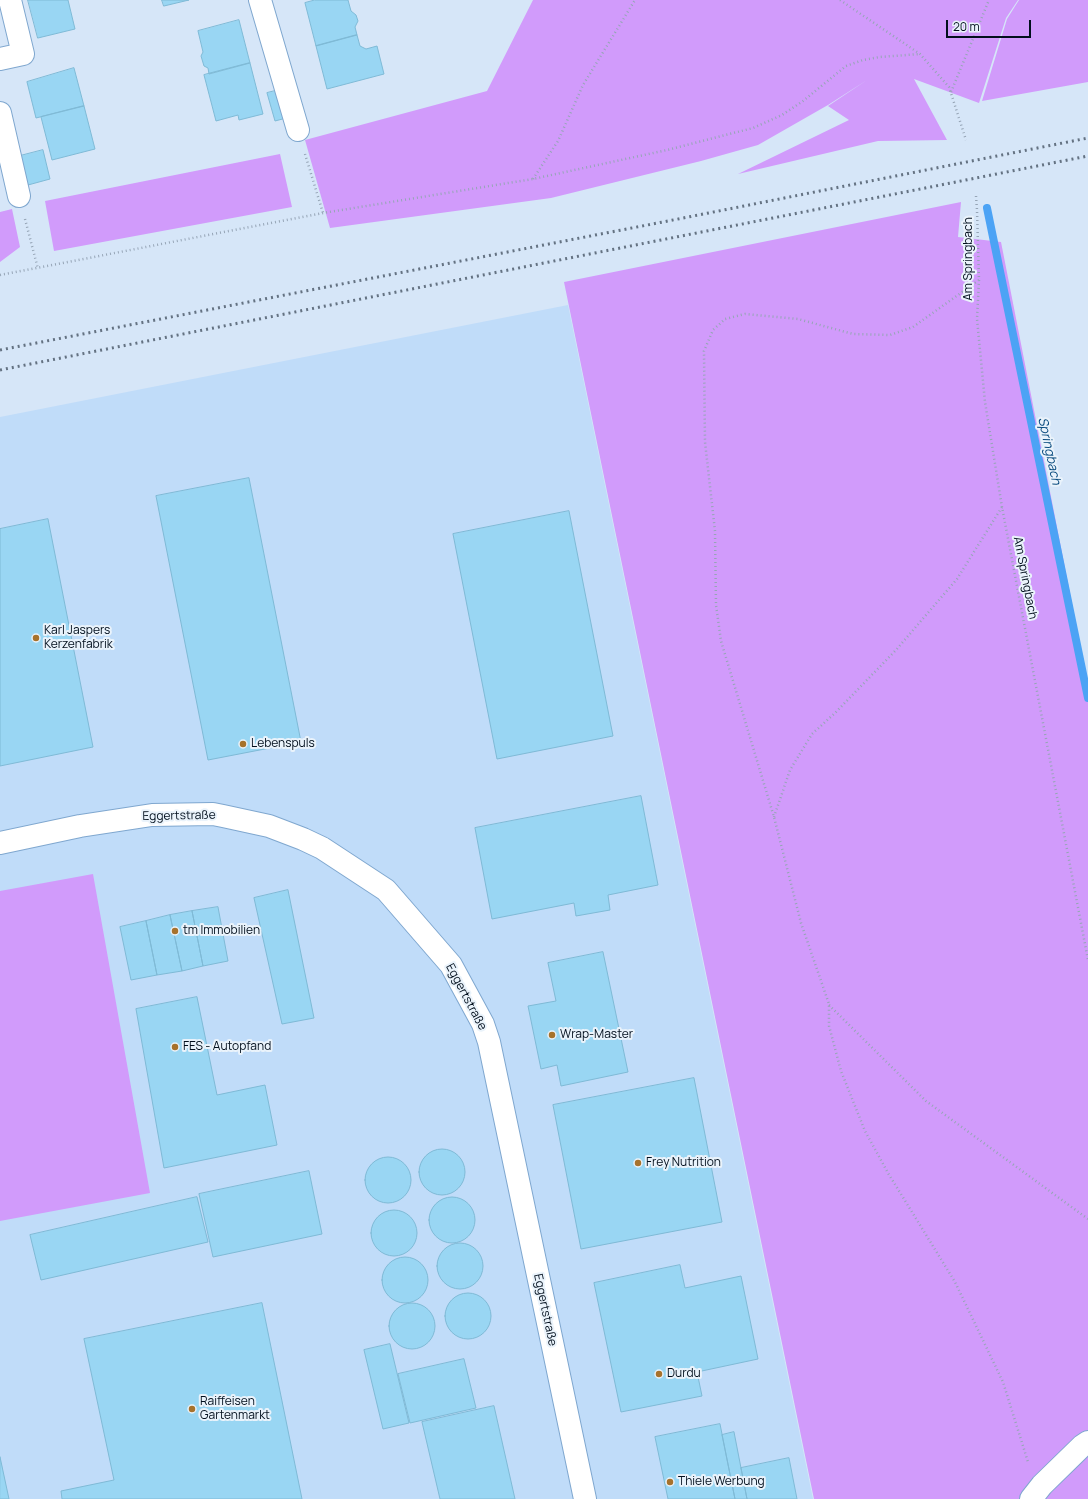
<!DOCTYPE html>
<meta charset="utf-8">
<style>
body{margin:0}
#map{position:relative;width:1088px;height:1499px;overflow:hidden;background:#d6e6f8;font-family:Manrope,sans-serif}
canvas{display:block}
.scale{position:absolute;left:946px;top:20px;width:85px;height:18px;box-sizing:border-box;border:2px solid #020f1d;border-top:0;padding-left:5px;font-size:12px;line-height:14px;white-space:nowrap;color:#020f1d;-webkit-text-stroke:3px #eaf3fb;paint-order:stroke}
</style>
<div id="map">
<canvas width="1088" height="1499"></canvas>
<div class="scale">20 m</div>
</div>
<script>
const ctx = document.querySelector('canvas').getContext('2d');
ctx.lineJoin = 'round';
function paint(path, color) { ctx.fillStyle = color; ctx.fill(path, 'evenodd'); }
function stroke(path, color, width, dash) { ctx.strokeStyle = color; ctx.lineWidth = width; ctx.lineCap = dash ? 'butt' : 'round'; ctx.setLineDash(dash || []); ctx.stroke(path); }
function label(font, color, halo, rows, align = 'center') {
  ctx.font = font + ' Manrope,sans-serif'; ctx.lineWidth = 4; ctx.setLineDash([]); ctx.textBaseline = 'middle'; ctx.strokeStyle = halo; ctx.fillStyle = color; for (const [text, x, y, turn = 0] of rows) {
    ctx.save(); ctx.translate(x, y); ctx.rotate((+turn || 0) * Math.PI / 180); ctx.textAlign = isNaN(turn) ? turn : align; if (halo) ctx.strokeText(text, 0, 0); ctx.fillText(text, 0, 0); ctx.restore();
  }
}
paint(new Path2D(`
 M 568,305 L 813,1499 L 0,1499 L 0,417 Z`), '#c0dcf9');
paint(new Path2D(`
 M 533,0 L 1018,0 L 1006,18 L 979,103 L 914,79 L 947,140 L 878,141 L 738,174 L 849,120 L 828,106 L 867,80 L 913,79 L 867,80 L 828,105 L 758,145 L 701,161 L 551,198 L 330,228 L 305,140 L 487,91 Z
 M 1019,0 L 1088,0 L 1088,82 L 982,101 L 1007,19 Z
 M 280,154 L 292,207 L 54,251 L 45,201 Z
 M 961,202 L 958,237 L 1001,242 L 1088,685 L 1088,1499 L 814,1499 L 564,282 Z
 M 12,209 L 20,247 L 0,262 L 0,212 Z
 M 93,874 L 150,1193 L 0,1221 L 0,891 Z`), '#d19bfb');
stroke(new Path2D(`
 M 987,208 L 1088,698`), '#4ca3f5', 8);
const building = new Path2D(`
 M 28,0 L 68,0 L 75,29 L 38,38 Z
 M 162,0 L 189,0 L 164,6 Z
 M 315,0 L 348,0 L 351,11 L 356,15 L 358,21 L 355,27 L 357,35 L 316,46 L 305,3 Z
 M 239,20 L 250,63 L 209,74 L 208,68 L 204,66 L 201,56 L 203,52 L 198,31 Z
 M 357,35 L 360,46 L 366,49 L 377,46 L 384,74 L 327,89 L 316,46 Z
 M 250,63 L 263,114 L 239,120 L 238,115 L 216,121 L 204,75 Z
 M 74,68 L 84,106 L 36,118 L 27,82 Z
 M 283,89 L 290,117 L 275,121 L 267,93 Z
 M 84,106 L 95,149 L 52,160 L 41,117 Z
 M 43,150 L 50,179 L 28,185 L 20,156 Z
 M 249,478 L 301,742 L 208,760 L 156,496 Z
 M 569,511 L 613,736 L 497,759 L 453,534 Z
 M 48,519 L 93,747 L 0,766 L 0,529 Z
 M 641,796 L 658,885 L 608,895 L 610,910 L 576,916 L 574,903 L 492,919 L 475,828 Z
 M 288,890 L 314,1018 L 282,1024 L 254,898 Z
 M 218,907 L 228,961 L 203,966 L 192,911 Z
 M 192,911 L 203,966 L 182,971 L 170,915 Z
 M 170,915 L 182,971 L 157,975 L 146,921 Z
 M 146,921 L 157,975 L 131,980 L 120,927 Z
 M 603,952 L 628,1072 L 561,1086 L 557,1065 L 541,1069 L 528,1006 L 556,1001 L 548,963 Z
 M 197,997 L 217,1095 L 265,1085 L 277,1145 L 164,1168 L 136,1009 Z
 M 694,1078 L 722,1222 L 581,1249 L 553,1105 Z
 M419 1172a23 23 0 1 1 46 0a23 23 0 1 1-46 0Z
 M365 1180a23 23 0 1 1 46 0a23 23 0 1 1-46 0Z
 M 309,1171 L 322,1234 L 213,1257 L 199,1194 Z
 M 197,1197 L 208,1242 L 41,1280 L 30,1235 Z
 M429 1220a23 23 0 1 1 46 0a23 23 0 1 1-46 0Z
 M371 1233a23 23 0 1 1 46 0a23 23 0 1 1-46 0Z
 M437 1266a23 23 0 1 1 46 0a23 23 0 1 1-46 0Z
 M382 1280a23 23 0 1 1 46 0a23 23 0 1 1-46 0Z
 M 680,1265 L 685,1288 L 741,1276 L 758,1359 L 697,1372 L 702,1396 L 621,1412 L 594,1283 Z
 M445 1316a23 23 0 1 1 46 0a23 23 0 1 1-46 0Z
 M 262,1303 L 302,1499 L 62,1499 L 61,1491 L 114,1480 L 84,1339 Z
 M389 1326a23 23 0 1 1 46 0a23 23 0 1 1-46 0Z
 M 390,1344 L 409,1423 L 383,1429 L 364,1350 Z
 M 464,1359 L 476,1408 L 410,1423 L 398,1374 Z
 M 494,1406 L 515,1499 L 440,1499 L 422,1422 Z
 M 720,1424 L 735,1499 L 668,1499 L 655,1437 Z
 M 734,1432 L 741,1468 L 747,1499 L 735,1499 L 722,1435 Z
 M 0,1457 L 9,1499 L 0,1499 Z
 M 789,1458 L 797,1499 L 747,1499 L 741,1468 Z`);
paint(building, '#99d6f3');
stroke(building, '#7fbad6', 1);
const minor = new Path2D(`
 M 260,0 L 298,130
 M 0,59 L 23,54 L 10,0
 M 0,113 L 19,196
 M 0,843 L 80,826 L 152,815 L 213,814 L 223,816 L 269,826 L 303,839 L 322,848 L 386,890 L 451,965 L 483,1024 L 489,1042 L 585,1499
 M 1031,1499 L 1042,1485 L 1082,1446 L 1088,1442`);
stroke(minor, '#7fa7cf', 24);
stroke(new Path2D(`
 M 840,0 L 920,54 L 949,87 L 966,140
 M 951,92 L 989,0
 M 305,154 L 323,213
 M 533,179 L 558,141 L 583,85 L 635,0
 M 976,196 L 977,210 L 979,280 L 977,319 L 985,402 L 1002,507 L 1088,960
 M 25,219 L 38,269
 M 0,275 L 323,213 L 533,179 L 667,150 L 753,128 L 782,115 L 803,101 L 846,66 L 863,60 L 880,57 L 920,54
 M 979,280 L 913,327 L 890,335 L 853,334 L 798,319 L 745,314 L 725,319 L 713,330 L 704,351 L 705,442 L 715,531 L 716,605 L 721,641 L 774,817 L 801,923 L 829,1004 L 829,1026 L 841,1071 L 865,1131 L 888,1173 L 955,1282 L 1003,1382 L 1028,1462
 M 774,817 L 790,770 L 812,734 L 835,713 L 896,650 L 957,579 L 1002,507
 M 829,1005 L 926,1101 L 1088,1219`), '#96a5b6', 2.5, [1, 3]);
stroke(minor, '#fff', 22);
stroke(new Path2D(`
 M 0,350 L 668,221 L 1088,138
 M 0,370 L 1088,156`), '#647282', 3, [2, 4]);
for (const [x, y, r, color] of [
 [36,638,4,"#a7722c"],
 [243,744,4,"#a7722c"],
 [175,931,4,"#a7722c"],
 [552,1035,4,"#a7722c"],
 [175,1047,4,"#a7722c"],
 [638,1163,4,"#a7722c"],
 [659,1374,4,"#a7722c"],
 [192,1409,4,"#a7722c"],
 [670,1482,4,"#a7722c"]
]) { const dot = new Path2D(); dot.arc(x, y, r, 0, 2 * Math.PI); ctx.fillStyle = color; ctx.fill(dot); stroke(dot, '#eaf3fb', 1.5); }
label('12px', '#020f1d', '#eaf3fb', [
 ["Am Springbach",969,259,-90],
 ["Am Springbach",1025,578,79],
 ["Eggertstraße",179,816,-1],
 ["Eggertstraße",466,997,62],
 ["Eggertstraße",545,1310,78]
]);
label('12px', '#020f1d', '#eaf3fb', [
 ["Karl Jaspers",44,631],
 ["Kerzenfabrik",44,645],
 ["Lebenspuls",251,744],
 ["tm Immobilien",183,931],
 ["Wrap-Master",560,1035],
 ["FES - Autopfand",183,1047],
 ["Frey Nutrition",646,1163],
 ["Durdu",667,1374],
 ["Raiffeisen",200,1402],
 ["Gartenmarkt",200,1416],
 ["Thiele Werbung",678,1482]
], 'left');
label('italic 13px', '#05487c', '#eaf3fb', [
 ["Springbach",1049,451,78]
]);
</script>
